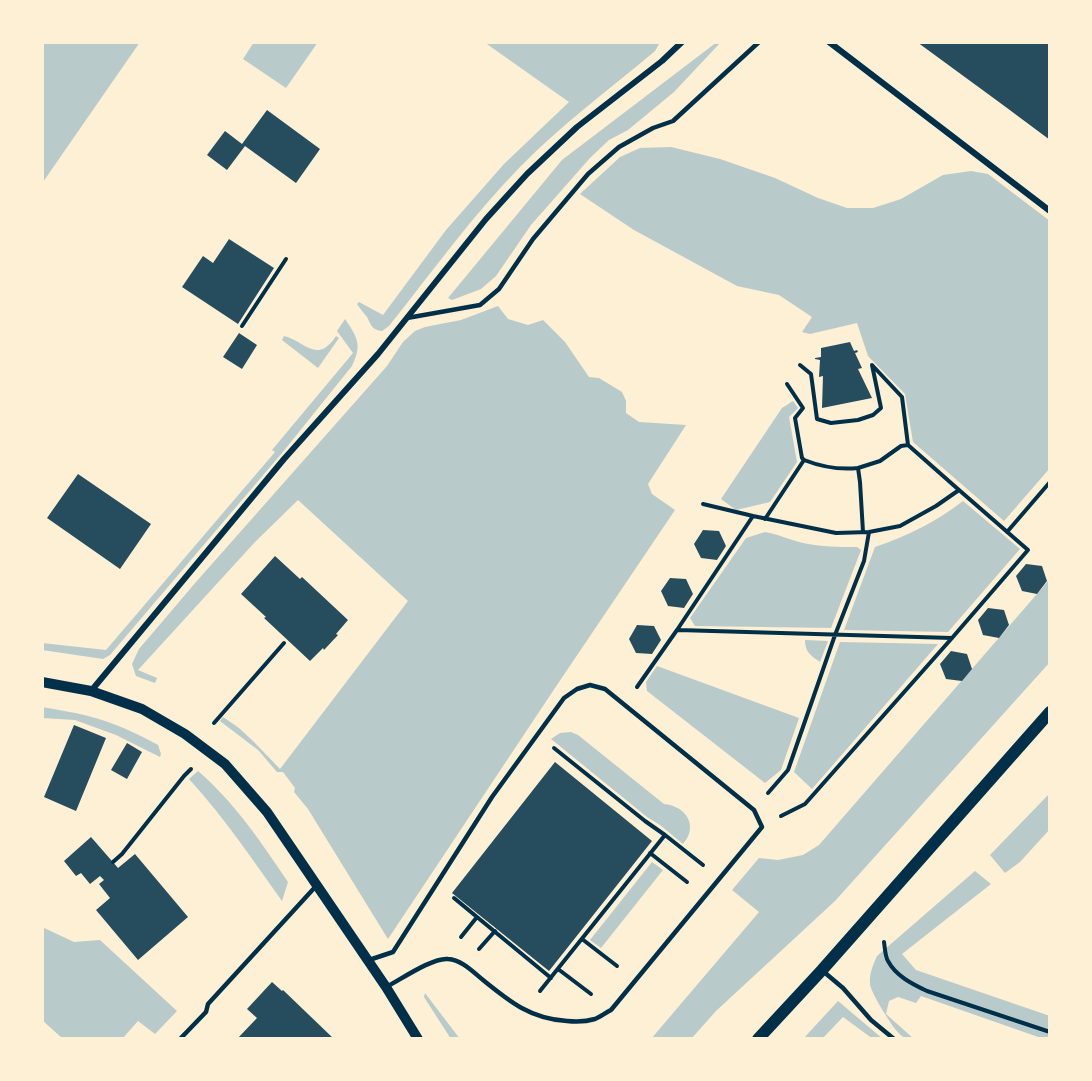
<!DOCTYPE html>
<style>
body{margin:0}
#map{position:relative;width:1092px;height:1081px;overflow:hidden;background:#fdf0d5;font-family:Inter,sans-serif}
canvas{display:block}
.frame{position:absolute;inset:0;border:44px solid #fdf0d5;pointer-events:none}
</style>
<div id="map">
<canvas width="1092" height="1081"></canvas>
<div class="frame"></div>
</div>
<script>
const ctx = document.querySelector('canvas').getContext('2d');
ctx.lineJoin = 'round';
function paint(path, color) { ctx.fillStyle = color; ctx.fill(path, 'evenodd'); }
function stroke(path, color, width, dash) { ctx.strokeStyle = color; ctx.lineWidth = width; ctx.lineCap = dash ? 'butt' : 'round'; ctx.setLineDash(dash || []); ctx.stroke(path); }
paint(new Path2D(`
 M 42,42 L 140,42 L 43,182 L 42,182 Z
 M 254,42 L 318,42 L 286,88 L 243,59 Z
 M 484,42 L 659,42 L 659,44 L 655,51 C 610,89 561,125 520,167 C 472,216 432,272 389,326 L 382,331 C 372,330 371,325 367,317 C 364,313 360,309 357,304 L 359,302 L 383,315 L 446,230 L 504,164 L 569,102 Z
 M 717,42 L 721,42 L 674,92 L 628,130 L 609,140 L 590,158 L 531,225 L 496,276 L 481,289 L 452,300 L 448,298 L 562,160 Z
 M 671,147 L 720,159 L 775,178 L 818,198 L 847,208 L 873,208 L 901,199 L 943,175 L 971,171 L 988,174 L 1050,221 L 1050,468 L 1004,521 L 913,442 L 905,394 L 868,356 L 857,323 L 810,334 L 802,332 L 812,317 L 779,295 L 737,286 L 634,230 L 580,194 L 620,157 L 640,148 Z
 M 498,306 L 508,319 L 528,325 L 543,320 L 565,342 L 589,377 L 599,378 L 622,392 L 626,401 L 626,413 L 639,422 L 686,425 L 648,484 L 652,494 L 675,510 L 557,685 L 388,939 L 308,809 L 294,792 L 295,788 L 283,772 L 277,772 L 258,750 L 220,721 L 223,717 L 239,728 L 254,742 L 280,769 L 408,601 L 298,500 L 255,542 L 138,670 L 157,678 L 155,683 L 136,676 L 132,664 L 139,649 L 196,582 L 387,366 L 403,342 L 415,331 L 425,327 L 461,320 Z
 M 345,319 C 358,338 362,345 352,366 L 282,453 L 110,655 L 103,659 L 42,650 L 42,643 L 106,650 L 275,452 L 272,450 L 353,353 L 337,331 Z
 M 284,336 C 305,341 317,365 336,336 L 339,338 L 318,368 L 282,340 Z
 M 793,401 L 798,408 L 789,417 L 797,462 L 770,502 L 736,510 L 721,499 L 782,408 Z
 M 963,501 L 1020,549 L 948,632 L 844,630 L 875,547 C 907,536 936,522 963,501 Z
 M 765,532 C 778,534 790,540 803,543 C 821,547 839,547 857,547 L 861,550 L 831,628 L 695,626 L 690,618 L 746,538 Z
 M 1050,579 L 1050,662 L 835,901 L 716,1011 L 691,1039 L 651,1039 L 759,912 L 732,890 L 759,858 L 778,860 L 803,855 L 819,845 Z
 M 805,640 L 828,641 L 820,662 C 811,656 805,652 805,640 Z
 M 840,642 L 938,644 L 812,789 L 794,772 Z
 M 657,666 L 799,718 L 781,770 L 765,783 L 647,691 L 646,682 Z
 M 42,707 C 58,710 73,712 88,716 C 113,722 136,733 158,745 L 161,754 L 160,757 L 116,735 L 75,720 L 42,718 Z
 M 571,732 L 578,735 L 664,804 C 686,806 699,826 683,844 L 660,825 L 647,817 L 551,739 L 560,733 Z
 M 198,771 C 235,803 261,842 288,882 L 282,901 C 252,859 224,817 189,779 Z
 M 1050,793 L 1050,829 L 1020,862 L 1005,873 L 990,855 Z
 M 652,862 L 663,870 L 601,948 L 590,940 Z
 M 975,871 L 991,884 L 902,954 L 916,970 L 1050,1016 L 1050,1039 L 1044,1039 L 921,996 L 916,1003 L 898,997 L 889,1001 L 886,1014 L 914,1039 L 906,1039 C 902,1036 898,1033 895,1029 C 889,1021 871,993 870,984 C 869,974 873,965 877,956 Z
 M 42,927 L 74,942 L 100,940 L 177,1011 L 155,1034 L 138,1021 L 122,1039 L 63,1039 L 42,1020 Z
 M 425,993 L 428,997 L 460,1039 L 451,1039 L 424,997 Z
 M 838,1001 L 883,1039 L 873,1039 L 843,1017 L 822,1039 L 803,1039 Z`), '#b9caca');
paint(new Path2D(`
 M 917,42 L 1050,42 L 1050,140 L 1003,105 Z
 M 267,110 L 320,149 L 296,183 L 245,146 L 227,170 L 207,155 L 225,131 L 242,144 Z
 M 229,239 L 274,268 L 238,324 L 182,287 L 203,256 L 213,263 Z
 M 239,333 L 257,345 L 242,369 L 223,357 Z
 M 850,342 L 854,351 L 857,350 L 858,352 L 855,353 L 862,368 L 858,369 L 872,398 L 822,408 L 823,376 L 819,377 L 820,360 L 815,359 L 815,358 L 821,357 L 821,348 Z
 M 78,474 L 151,524 L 120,569 L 47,518 Z
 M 703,530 L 719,531 L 726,546 L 717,560 L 701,558 L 694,544 Z
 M 275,556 L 300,579 L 302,577 L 348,620 L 336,634 L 338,635 L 324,650 L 323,648 L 310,661 L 264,618 L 266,617 L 241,594 Z
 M 1026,564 L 1042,566 L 1047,581 L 1037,594 L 1022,591 L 1016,576 Z
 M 670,578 L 686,579 L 693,594 L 684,608 L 668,606 L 661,591 Z
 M 988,608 L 1004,610 L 1009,625 L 999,638 L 983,635 L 978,620 Z
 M 637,625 L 654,626 L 661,640 L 652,654 L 636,653 L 629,639 Z
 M 951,651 L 967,654 L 972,669 L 962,681 L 946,679 L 940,664 Z
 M 74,725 L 106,738 L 76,811 L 44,797 Z
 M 127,743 L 142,752 L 127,779 L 111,770 Z
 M 555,762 L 652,841 L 549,971 L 452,893 Z
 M 91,837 L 118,868 L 135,854 L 188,917 L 138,960 L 96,910 L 110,898 L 99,884 L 104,880 L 100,876 L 90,884 L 81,873 L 76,876 L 64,861 Z
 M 272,982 L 282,991 L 283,990 L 334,1039 L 237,1039 L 257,1018 L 247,1009 Z`), '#264d5e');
stroke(new Path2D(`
 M 242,326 L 286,259
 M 800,365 L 811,374 L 817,419 L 831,423 L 858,420 L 873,415 L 881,408 L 872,365 L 902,397 L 908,445 L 959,490
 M 804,460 C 822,467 839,470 858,468
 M 703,504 L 753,516
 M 765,519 L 804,460 L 802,458 L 795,418 L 803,408 L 787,384
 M 863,532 L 860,482 L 858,468 L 880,461 L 901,446 L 908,445
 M 1007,532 L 1050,482
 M 678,630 L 952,638
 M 637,687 L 677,630 L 753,516 L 836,533 L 869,532 L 900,526 L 936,506 L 959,490 L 1028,550 L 952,638 L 805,804 L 781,816
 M 214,723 L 284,643
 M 554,748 L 645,821 L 665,835
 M 768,793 L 788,770 L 835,635 L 864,561 L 869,532
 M 650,853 L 687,882
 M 113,862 L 122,854 L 184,776 L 191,769
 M 454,898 L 477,917
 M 461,937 L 477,917 L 551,978
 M 582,939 L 617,966
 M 884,942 C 885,948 885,956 888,961 C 896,976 912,984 927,991 L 1050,1032
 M 479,949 L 495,931
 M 558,969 L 591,994
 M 540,991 L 665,835 L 703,865`), '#003049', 4);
stroke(new Path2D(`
 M 407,318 L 480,305 L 499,289 L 533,239 L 588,174 L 619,147 L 653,128 L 673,121 L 759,42
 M 369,960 L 393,952 L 492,797 L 564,698 L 577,689 L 590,685 L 605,689 L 754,810 L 762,827 L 611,1010 C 605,1013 600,1017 595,1019 C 585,1022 577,1022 567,1021 C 531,1019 510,1002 483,980 C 473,972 462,960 448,959 C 433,957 400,980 386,987
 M 824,972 L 843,988 L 871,1020 L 894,1039
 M 180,1039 L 206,1012 L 208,1004 L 317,885`), '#003049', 4.5);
stroke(new Path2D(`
 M 829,42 L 1050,211
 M 91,691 L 284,459 L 378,354 L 486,219 L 527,174 L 577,127 L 662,61 L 682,42`), '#003049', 6);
stroke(new Path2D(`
 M 42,682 L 91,691 L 142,709 L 185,734 L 225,764 L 267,812 L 386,987 L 418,1039`), '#003049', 10);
stroke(new Path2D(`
 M 758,1039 L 822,970 L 1050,712`), '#003049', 12);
</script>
